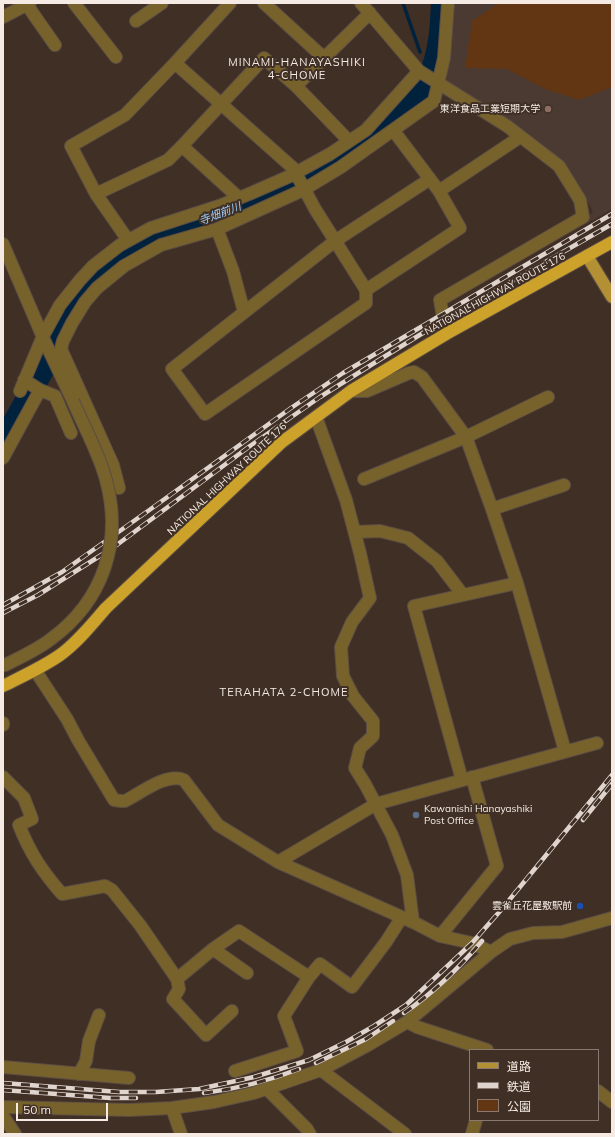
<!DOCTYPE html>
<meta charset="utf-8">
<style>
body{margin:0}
#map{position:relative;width:615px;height:1137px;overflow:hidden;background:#3f2f25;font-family:Mulish,"Noto Sans JP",sans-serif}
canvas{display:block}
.frame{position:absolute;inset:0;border:4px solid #f5ebe4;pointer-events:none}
.legend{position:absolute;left:469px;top:1049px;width:130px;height:72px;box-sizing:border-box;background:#3f2f25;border:1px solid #887a71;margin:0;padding:5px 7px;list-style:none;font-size:12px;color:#f5ebe4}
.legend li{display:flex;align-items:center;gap:8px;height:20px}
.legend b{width:20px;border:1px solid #887a71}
.scale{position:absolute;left:16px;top:1103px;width:92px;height:18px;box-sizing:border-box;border:2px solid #f5ebe4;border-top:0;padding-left:5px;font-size:12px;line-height:14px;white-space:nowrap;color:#f5ebe4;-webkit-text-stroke:3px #3f2f25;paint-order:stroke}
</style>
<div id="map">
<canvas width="615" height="1137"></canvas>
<div class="frame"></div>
<ul class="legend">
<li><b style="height:5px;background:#b39034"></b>道路</li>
<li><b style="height:5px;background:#e0d5ce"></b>鉄道</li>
<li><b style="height:11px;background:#623513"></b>公園</li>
</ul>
<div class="scale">50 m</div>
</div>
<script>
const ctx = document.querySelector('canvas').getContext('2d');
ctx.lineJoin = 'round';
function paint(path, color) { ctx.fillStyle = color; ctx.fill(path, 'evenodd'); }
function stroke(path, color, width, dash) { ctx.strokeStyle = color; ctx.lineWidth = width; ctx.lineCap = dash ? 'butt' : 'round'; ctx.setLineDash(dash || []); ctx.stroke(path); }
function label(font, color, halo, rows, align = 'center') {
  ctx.font = font + ' Mulish,"Noto Sans JP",sans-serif'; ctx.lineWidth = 4; ctx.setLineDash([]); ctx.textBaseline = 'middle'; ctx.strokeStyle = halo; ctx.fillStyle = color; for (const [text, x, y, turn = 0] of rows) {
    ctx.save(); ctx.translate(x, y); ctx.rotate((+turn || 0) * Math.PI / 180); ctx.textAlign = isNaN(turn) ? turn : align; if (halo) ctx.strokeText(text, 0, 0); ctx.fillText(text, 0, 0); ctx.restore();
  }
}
paint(new Path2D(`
 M 454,3 L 612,3 L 612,209 L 582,226 L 593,211 L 570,172 L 522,132 L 447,86 L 446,70 Z`), '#4b3a32');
paint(new Path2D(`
 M 499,3 L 612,3 L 612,87 L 579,100 L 545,89 L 507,69 L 465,68 L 472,21 Z`), '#623513');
stroke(new Path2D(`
 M 403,3 L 420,52`), '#00223d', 3.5);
stroke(new Path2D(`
 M 3,441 L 46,365 L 46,359 L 69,314 L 93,278 L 116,258 L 133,248 L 294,185 C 335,161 414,114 432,69 C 440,47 441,26 442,3`), '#00223d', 22);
const minor = new Path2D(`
 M 74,3 L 116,57
 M 230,3 L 175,63 L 293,168 L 315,209 L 366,290 L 460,228 L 439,191 L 393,130
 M 264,3 L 324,58 L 370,13
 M 361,3 L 419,71 L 507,126 L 559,166 L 580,200 L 583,217 L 440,300 L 446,334
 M 27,5 L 55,45
 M 3,17 L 30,3
 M 136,21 L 162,3
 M 175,63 L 125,115 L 71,146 L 96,194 L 168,160 L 182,146 L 264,58 L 296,86 L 324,58
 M 296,86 L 349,141
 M 182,146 L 239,198
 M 439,191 L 520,137
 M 96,194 L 128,240
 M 217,229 L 233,271 L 244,312
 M 3,244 L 45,342 L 73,401
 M 366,290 L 366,303 L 205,414 L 172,369 L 335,241 L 430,179
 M 24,380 L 40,390 L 55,396 L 71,433
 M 20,391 L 43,336 L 60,305 L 80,280 L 93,266 L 120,245 L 151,228 L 219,206 L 249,194 L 290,176 L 330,154 L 366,130 L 419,71
 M 351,391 L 367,391 L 409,373 L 414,372 L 422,377 L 466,437 L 492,509 L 517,583
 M 316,417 L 346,500 L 360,553 L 370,598 L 352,622 L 341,647 L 343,676 L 353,696 L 373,721 L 373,736 L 360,748 L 355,768 L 365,784 L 392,835 L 407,875 L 413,922
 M 3,458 L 40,390
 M 364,479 L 466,437 L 548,397
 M 119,488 L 113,465 L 61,349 L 63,341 L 72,323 L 85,302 L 97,288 L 124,266 L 161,245 L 217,229 L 303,190 L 341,167 L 434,101 L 444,58 L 448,3
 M 492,509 L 564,485
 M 355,532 L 380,531 L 408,538 L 437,561 L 463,595
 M 35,670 L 67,719 L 78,740 L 114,800 L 121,801 L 125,801 C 141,793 167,772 184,780 L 218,825 L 278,862 L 415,923 L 440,936 L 472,943 L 491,952
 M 3,723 L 3,725
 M 3,777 L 24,798 L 32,819 L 19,825 C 30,853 42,871 62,894 L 105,886 L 112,890 L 140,925 L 177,979 L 179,989 L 173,999 L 206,1035 L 232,1011
 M 462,780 L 414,606 L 517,583 L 565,751
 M 278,862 L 376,804 L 597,743
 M 440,936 L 497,866 L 472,777
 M 213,949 L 239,931 L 309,977 L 320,964 L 352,987 L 386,942 L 402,917
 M 177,979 L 213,949 L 247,973
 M 407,1022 L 417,1027 L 487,1050
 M 3,1067 L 129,1078
 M 321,1070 L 405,1134
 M 235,1071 L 297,1051 L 284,1016 L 309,977
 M 79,1074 L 86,1061 L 89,1041 L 99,1015
 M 267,1089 L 307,1129 L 310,1134
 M 598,1091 L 612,1102
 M 3,1107 L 129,1110 L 172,1108 L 214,1102 L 254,1093 L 321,1070 L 368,1045 L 407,1022 L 491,952 L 510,939 L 533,933 L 562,932 L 612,918
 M 172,1108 L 181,1134
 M 3,1116 L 15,1134
 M 472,1134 L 476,1120`);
const major = new Path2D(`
 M 587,256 L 612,297`);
const highway = new Path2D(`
 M 3,686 C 23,676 43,667 60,655 C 78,642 92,624 106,608 L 282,442 L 351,391 L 446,334 L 612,242`);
stroke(minor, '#5c4d44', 14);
stroke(major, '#5c4d44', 14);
stroke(highway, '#5c4d44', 14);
stroke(minor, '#77622c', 12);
stroke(major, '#b39034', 12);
stroke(highway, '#cca22b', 12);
const rail = new Path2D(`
 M 3,605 L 62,572 L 155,506 L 291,408 L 343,373 L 612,214
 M 3,613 L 38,595 L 114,547 L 250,446 L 320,397 L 379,360 L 444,320 L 612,224
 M 583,820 L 612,784
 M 404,1013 C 433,993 459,968 482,941
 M 316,1063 L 366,1039 L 393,1021
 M 3,1083 L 119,1092 L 156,1092 L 199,1089 L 254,1077 L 309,1060 L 346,1042 L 374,1026 L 406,1005 L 472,943 L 501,910 L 612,775
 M 3,1090 L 110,1098 L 136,1098
 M 204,1093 C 236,1089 268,1081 299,1069`);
stroke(rail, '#e0d5ce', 4.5);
stroke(rail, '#3f2f25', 3, [9]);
const minorBridge = new Path2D(`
 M 3,666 C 19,658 37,650 51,639 C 103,601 123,542 106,480 C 99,453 84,427 73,401`);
stroke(minorBridge, '#5c4d44', 14, []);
stroke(minorBridge, '#77622c', 12);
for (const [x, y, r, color] of [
 [548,109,4,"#8d6e63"],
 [416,815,4,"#5c6f8a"],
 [580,906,4,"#1a4fb4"]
]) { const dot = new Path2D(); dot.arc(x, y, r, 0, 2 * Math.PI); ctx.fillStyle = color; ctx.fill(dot); stroke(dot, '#3f2f25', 1.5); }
label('10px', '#f5ebe4', '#3f2f25', [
 ["東洋食品工業短期大学",540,109],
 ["Kawanishi Hanayashiki",424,809,"left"],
 ["Post Office",424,821,"left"],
 ["雲雀丘花屋敷駅前",572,906]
], 'right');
label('10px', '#f5ebe4', '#3f2f25', [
 ["NATIONAL HIGHWAY ROUTE 176",495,294,-29],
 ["NATIONAL HIGHWAY ROUTE 176",227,479,-43]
]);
ctx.letterSpacing = '1px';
label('11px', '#f5ebe4', '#3f2f25', [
 ["MINAMI-HANAYASHIKI",297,63],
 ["4-CHOME",297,76],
 ["TERAHATA 2-CHOME",284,693]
]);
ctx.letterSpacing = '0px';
label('italic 11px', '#9cd0fe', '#3f2f25', [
 ["寺畑前川",220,214,-21]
]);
</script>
